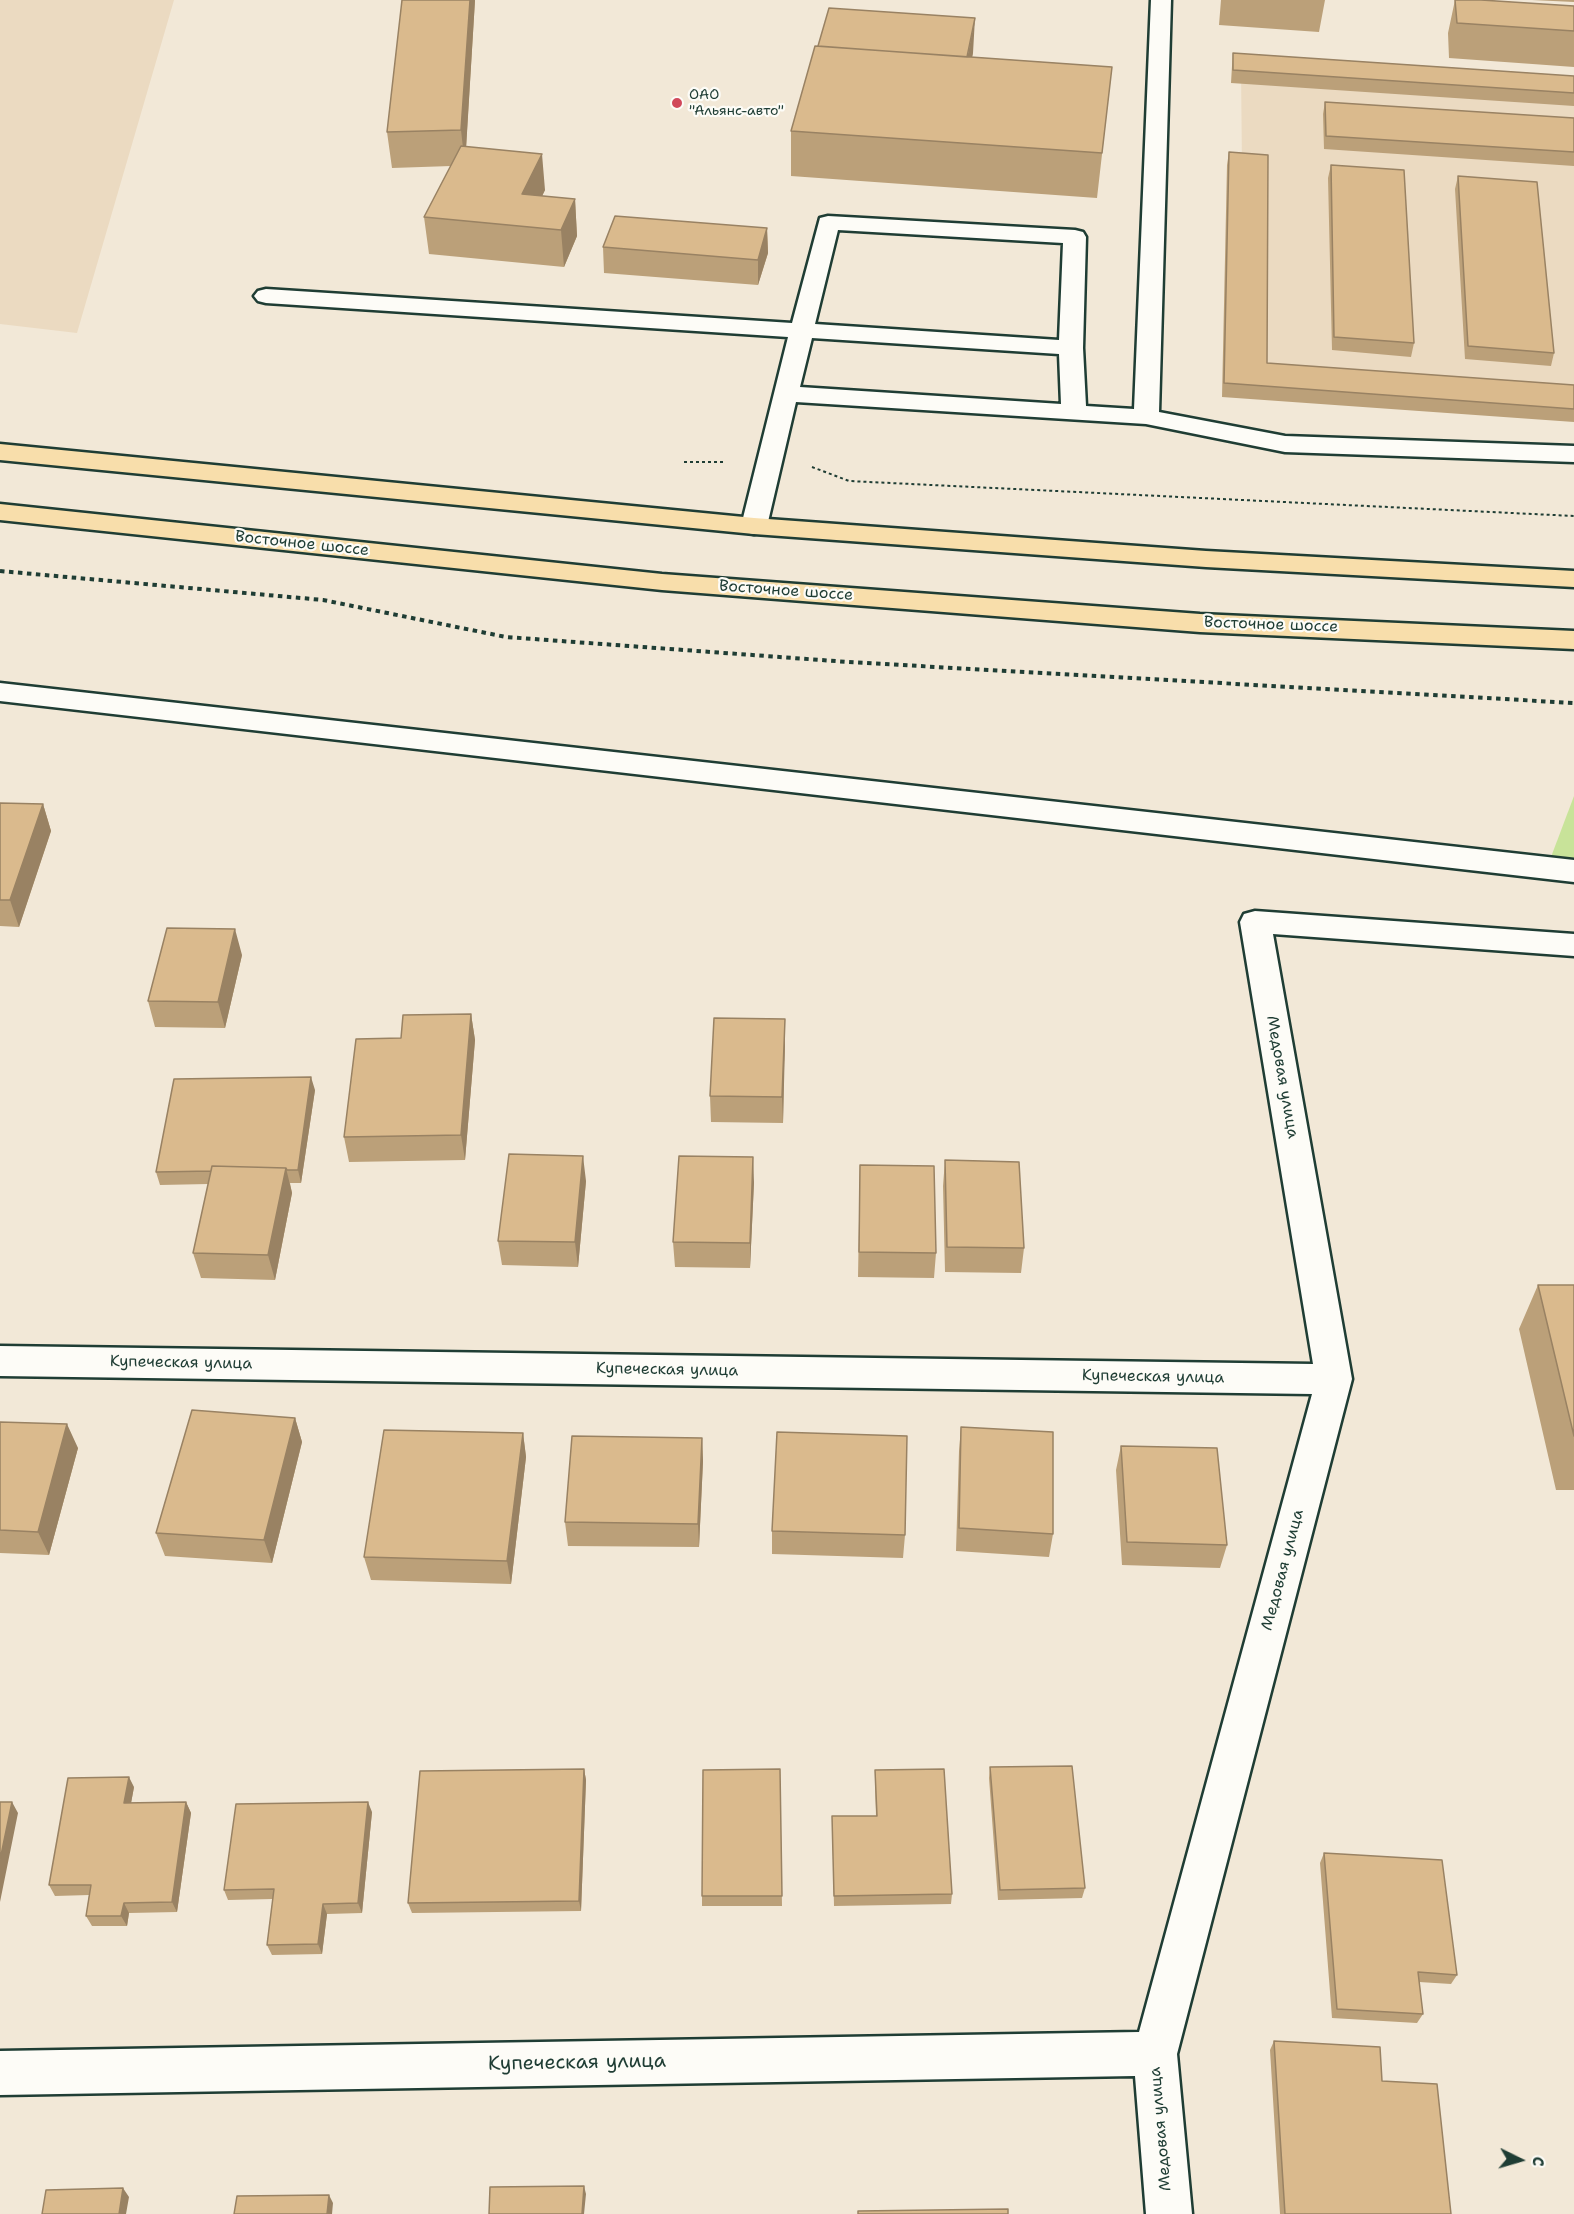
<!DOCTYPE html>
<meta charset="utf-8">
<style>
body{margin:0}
#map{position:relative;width:1574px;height:2214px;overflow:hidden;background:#f2e8d7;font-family:"Shantell Sans",sans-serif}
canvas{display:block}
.north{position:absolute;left:1490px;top:2130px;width:60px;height:60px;-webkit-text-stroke:4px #fdfcf7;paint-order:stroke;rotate:95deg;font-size:16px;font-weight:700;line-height:24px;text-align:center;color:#1f3d34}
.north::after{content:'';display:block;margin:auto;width:21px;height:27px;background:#1f3d34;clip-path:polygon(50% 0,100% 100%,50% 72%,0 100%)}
</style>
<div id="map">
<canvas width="1574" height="2214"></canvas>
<div class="north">С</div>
</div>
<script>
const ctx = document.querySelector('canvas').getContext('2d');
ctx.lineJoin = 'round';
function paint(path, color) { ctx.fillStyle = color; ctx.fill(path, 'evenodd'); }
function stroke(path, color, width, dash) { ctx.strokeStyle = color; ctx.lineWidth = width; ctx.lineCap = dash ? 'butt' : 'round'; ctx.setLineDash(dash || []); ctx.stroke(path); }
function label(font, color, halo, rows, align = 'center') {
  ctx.font = font + ' "Shantell Sans",sans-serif'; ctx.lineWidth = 4.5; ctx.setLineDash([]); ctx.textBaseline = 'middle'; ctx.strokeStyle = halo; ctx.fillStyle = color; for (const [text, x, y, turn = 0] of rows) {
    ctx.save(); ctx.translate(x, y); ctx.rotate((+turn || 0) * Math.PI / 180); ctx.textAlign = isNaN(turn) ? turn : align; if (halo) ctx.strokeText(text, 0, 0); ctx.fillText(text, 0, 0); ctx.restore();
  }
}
paint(new Path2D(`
 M 0,0 L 174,0 L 77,333 L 0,324 Z
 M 1241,69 L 1574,92 L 1574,389 L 1244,366 Z`), '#ebdac1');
paint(new Path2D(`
 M 1574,796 L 1574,880 L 1551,857 Z`), '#c8e399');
const service = new Path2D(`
 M 1151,0 L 1171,0 L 1159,412 L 1285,436 L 1574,446 L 1574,462 L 1285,452 L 1146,424 L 796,402 L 767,526 L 763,532 L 754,534 L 745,532 L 741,526 L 788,337 L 266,303 L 258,301 L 254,296 L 258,291 L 266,289 L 792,323 L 820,218 L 828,216 L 1075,230 L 1083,232 L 1086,237 L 1083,348 L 1086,406 L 1134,409 ZM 838,230 L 1063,243 L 1059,340 L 815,324 ZM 812,338 L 1059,354 L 1061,404 L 800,387 Z`);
const minor = new Path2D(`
 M 0,683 L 1574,860 L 1574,882 L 0,701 Z
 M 1255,911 L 1574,934 L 1574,956 L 1273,934 L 1352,1379 L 1177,2054 L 1192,2214 L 1146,2214 L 1135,2076 L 0,2095 L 0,2051 L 1139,2032 L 1312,1394 L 0,1376 L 0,1346 L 1313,1364 L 1240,922 L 1244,914 Z`);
const trunk = new Path2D(`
 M 0,444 L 754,518 L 1206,551 L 1574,571 L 1574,587 L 1206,567 L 754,534 L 0,460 Z
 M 0,504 L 662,574 L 1200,614 L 1574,631 L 1574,649 L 1200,632 L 662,590 L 0,520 Z`);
stroke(service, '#1f3d34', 5);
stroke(minor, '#1f3d34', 5);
stroke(trunk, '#1f3d34', 5);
stroke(new Path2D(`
 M 684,462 L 725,462
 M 812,467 L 849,481 L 1574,516`), '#1f3d34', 2, [3, 3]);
stroke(new Path2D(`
 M 0,571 L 323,600 L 506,637 L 848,662 L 1574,703`), '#1f3d34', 4, [4.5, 4.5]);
paint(service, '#fdfcf7');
paint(minor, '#fdfcf7');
paint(trunk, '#f8deab');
paint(new Path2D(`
 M 475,0 L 466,147 L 545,190 L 542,196 L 575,199 L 577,236 L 564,267 L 429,254 L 424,217 L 451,166 L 392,168 L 387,132 Z
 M 1221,0 L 1325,0 L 1319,32 L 1219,25 Z
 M 1455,0 L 1481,0 L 1574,6 L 1574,67 L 1449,58 L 1448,33 Z
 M 1532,0 L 1574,0 L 1574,2 Z
 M 973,53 L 972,57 L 1112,67 L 1097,198 L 791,176 L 791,131 Z
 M 1233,53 L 1574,76 L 1574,106 L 1231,83 L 1232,66 Z
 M 1325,102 L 1574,118 L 1574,166 L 1324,149 L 1323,114 Z
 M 1229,152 L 1267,363 L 1574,385 L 1574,422 L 1222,397 L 1227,165 Z
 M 1331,165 L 1414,343 L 1411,357 L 1332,350 L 1328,178 Z
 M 1458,176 L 1554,353 L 1551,366 L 1465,359 L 1455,189 Z
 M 767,228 L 768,253 L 758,285 L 604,273 L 603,247 Z
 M 0,803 L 43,804 L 51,831 L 19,927 L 0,926 Z
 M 242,955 L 225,1028 L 155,1027 L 148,1001 Z
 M 471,1014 L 475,1040 L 465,1160 L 349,1162 L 344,1137 L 401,1038 Z
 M 785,1019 L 783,1123 L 711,1122 L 710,1096 Z
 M 315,1090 L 301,1183 L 290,1183 L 292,1193 L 275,1280 L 201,1278 L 193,1253 L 208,1184 L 160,1185 L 156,1172 Z
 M 945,1160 L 1024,1248 L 1021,1273 L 945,1272 L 943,1186 Z
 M 860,1165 L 936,1253 L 934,1278 L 858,1277 Z
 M 586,1181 L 578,1267 L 502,1265 L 498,1241 Z
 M 754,1182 L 750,1268 L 675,1267 L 673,1242 Z
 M 1538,1285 L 1574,1285 L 1574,1490 L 1556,1490 L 1519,1329 Z
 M 295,1418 L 302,1442 L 272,1563 L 165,1556 L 156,1533 Z
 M 0,1422 L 78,1448 L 49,1555 L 0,1553 Z
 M 961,1427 L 1053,1534 L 1049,1557 L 956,1551 L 959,1451 Z
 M 523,1433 L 526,1457 L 511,1584 L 371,1580 L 364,1557 Z
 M 702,1438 L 703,1461 L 699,1547 L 568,1546 L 565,1522 Z
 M 1121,1446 L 1227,1545 L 1220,1568 L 1122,1565 L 1116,1470 Z
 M 772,1531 L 905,1535 L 903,1558 L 772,1554 Z
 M 990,1767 L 1085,1888 L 1082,1898 L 998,1900 L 989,1778 Z
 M 584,1769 L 586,1780 L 581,1911 L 412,1913 L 408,1903 Z
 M 780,1769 L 782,1906 L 702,1906 L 702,1896 Z
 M 875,1770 L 952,1894 L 951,1904 L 834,1906 L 832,1816 L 876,1816 L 875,1781 Z
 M 134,1787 L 131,1803 L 186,1802 L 191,1813 L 177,1912 L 129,1913 L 127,1926 L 92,1926 L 86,1916 L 89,1895 L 55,1896 L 49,1885 Z
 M 372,1812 L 362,1913 L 327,1914 L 322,1954 L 272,1955 L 267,1945 L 273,1899 L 228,1900 L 224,1890 Z
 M 1324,1853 L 1457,1975 L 1451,1984 L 1419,1982 L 1423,2014 L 1417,2023 L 1332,2018 L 1320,1863 Z
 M 1274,2041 L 1451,2214 L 1280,2214 L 1270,2050 Z`), '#bba079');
paint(new Path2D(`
 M 470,0 L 475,0 L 465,166 L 461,130 Z
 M 975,18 L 973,53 L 964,95 L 967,59 Z
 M 542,154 L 545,190 L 527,227 L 522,194 Z
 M 575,199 L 577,236 L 564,267 L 561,230 Z
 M 767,228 L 768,253 L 758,285 L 758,260 Z
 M 43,804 L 51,831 L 19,927 L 10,900 Z
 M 235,929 L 242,955 L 225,1028 L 218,1002 Z
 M 471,1014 L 475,1040 L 465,1160 L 461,1135 Z
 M 785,1019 L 785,1045 L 783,1123 L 782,1097 Z
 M 311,1077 L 315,1090 L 301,1183 L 298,1170 Z
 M 583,1156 L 586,1181 L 578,1267 L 575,1242 Z
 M 753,1157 L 754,1182 L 750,1268 L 750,1243 Z
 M 286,1168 L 292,1193 L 275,1280 L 268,1255 Z
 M 295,1418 L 302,1442 L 272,1563 L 264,1540 Z
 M 67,1424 L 78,1448 L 49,1555 L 38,1532 Z
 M 523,1433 L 526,1457 L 511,1584 L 507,1561 Z
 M 702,1438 L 703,1461 L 699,1547 L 698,1524 Z
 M 584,1769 L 586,1780 L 581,1911 L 579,1901 Z
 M 129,1777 L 134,1787 L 129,1814 L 124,1803 Z
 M 12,1802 L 18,1813 L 0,1902 L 0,1860 Z
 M 186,1802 L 191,1813 L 177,1912 L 172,1902 Z
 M 368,1802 L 372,1812 L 362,1913 L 358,1903 Z
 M 124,1903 L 129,1913 L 127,1926 L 121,1916 Z
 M 323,1904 L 327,1914 L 322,1954 L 318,1944 Z
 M 584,2186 L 586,2194 L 584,2214 L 582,2214 Z
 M 123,2188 L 129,2197 L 126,2214 L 119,2214 Z
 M 329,2195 L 333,2203 L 332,2214 L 327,2214 Z`), '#998263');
const building = new Path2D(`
 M 402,0 L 470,0 L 461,130 L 387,132 Z
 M 1455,0 L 1481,0 L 1574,6 L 1574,31 L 1457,23 Z
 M 829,8 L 975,18 L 967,57 L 818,46 Z
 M 815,46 L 1112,67 L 1102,153 L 791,131 Z
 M 1233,53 L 1574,76 L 1574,93 L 1233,70 Z
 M 1325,102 L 1574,118 L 1574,152 L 1326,136 Z
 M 461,146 L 542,154 L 522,194 L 575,199 L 561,230 L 424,217 Z
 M 1229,152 L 1268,155 L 1267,363 L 1574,385 L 1574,409 L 1224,383 Z
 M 1331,165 L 1404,170 L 1414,343 L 1334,337 Z
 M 1458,176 L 1537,182 L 1554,353 L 1468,346 Z
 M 615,216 L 767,228 L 758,260 L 603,247 Z
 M 0,803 L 43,804 L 10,900 L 0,900 Z
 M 167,928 L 235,929 L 218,1002 L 148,1001 Z
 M 471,1014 L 461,1135 L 344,1137 L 356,1039 L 401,1038 L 403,1015 Z
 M 714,1018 L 785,1019 L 782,1097 L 710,1096 Z
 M 311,1077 L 298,1170 L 287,1170 L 286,1168 L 212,1166 L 211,1171 L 156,1172 L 174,1079 Z
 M 509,1154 L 583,1156 L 575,1242 L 498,1241 Z
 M 679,1156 L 753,1157 L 750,1243 L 673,1242 Z
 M 945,1160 L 1019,1162 L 1024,1248 L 947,1247 Z
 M 860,1165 L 934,1166 L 936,1253 L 859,1252 Z
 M 212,1166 L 286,1168 L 268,1255 L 193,1253 Z
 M 1538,1285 L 1574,1285 L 1574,1436 Z
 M 192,1410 L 295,1418 L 264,1540 L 156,1533 Z
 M 0,1422 L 67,1424 L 38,1532 L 0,1530 Z
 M 961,1427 L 1053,1432 L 1053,1534 L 959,1528 Z
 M 384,1430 L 523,1433 L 507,1561 L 364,1557 Z
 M 777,1432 L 907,1436 L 905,1535 L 772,1531 Z
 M 572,1436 L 702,1438 L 698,1524 L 565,1522 Z
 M 1121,1446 L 1217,1448 L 1227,1545 L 1127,1542 Z
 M 1072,1766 L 1085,1888 L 1000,1890 L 990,1767 Z
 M 584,1769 L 579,1901 L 408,1903 L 420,1771 Z
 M 780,1769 L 782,1896 L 702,1896 L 703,1770 Z
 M 944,1769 L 952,1894 L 834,1896 L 832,1816 L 877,1816 L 875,1770 Z
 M 129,1777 L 124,1803 L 186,1802 L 172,1902 L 124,1903 L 121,1916 L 86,1916 L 91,1885 L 49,1885 L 68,1778 Z
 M 0,1802 L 12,1802 L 0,1860 Z
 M 368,1802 L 358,1903 L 323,1904 L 318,1944 L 267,1945 L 274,1889 L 224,1890 L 236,1804 Z
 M 1324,1853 L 1442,1860 L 1457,1975 L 1418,1972 L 1423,2014 L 1337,2009 Z
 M 1274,2041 L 1380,2047 L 1382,2081 L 1437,2084 L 1451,2214 L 1285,2214 Z
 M 584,2186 L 582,2214 L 489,2214 L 490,2187 Z
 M 123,2188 L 119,2214 L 42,2214 L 46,2190 Z
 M 329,2195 L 327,2214 L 234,2214 L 237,2196 Z
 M 1008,2209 L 1008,2214 L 858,2214 L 858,2211 Z`);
paint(building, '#daba8d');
stroke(building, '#998263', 1.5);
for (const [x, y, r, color] of [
 [677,103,6,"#d1495b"]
]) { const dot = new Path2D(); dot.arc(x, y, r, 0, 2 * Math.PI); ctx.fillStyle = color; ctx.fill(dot); stroke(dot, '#fdfcf7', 2); }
label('14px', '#1f3d34', '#fdfcf7', [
 ["ОАО",689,95],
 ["\"Альянс-авто\"",689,111]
], 'left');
label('16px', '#1f3d34', '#fdfcf7', [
 ["Восточное шоссе",302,544,6],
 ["Восточное шоссе",786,591,4],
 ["Восточное шоссе",1271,625,2],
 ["Медовая улица",1282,1077,80],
 ["Купеческая улица",181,1363,1],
 ["Купеческая улица",667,1370,1],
 ["Купеческая улица",1153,1377,1],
 ["Медовая улица",1283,1570,-75],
 ["Медовая улица",1161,2129,-95]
]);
label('20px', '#1f3d34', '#fdfcf7', [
 ["Купеческая улица",577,2063,-1]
]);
</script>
